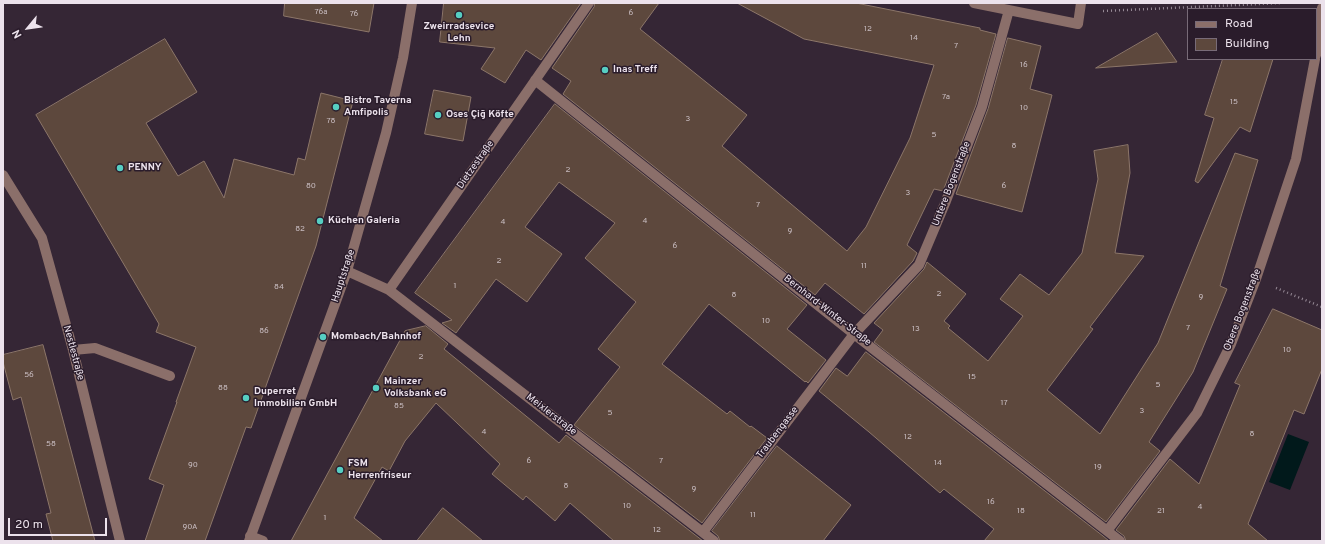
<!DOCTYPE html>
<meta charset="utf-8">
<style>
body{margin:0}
#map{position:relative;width:1325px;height:544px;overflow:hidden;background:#352635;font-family:Overpass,sans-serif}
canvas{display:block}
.frame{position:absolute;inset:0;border:4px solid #ece2ec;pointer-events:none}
.legend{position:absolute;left:1187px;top:8px;width:130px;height:52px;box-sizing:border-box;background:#2a1c2b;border:1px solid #786b78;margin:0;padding:5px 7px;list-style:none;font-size:12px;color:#ece2ec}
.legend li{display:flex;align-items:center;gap:8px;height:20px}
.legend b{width:20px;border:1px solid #786b78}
.north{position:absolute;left:8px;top:8px;width:40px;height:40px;-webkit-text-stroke:3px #2a1c2b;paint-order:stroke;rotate:241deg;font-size:11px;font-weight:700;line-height:16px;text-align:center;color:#ece2ec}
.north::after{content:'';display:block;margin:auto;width:14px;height:18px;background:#ece2ec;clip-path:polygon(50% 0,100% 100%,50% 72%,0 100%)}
.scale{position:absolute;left:8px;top:518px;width:99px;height:18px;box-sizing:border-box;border:2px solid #ece2ec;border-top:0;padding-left:5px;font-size:12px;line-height:14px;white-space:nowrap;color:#ece2ec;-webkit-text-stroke:3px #2a1c2b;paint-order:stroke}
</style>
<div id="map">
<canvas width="1325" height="544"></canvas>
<div class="frame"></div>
<ul class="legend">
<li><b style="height:5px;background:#8b6f6a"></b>Road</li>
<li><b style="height:11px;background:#5d483d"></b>Building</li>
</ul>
<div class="north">N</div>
<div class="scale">20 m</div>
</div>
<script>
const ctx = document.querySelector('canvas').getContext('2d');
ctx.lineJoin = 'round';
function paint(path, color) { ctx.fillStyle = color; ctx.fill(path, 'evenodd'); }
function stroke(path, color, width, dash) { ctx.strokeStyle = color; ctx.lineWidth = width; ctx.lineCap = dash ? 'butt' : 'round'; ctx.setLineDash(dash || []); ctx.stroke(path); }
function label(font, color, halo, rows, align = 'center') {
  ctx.font = font + ' Overpass,sans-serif'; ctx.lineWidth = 3; ctx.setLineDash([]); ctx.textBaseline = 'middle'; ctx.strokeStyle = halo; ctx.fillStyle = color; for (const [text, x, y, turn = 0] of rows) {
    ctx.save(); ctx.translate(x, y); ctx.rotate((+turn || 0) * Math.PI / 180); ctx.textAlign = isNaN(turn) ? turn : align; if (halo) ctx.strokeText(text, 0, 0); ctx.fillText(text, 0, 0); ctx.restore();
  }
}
paint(new Path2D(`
 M 1288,434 L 1309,442 L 1290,490 L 1269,482 Z`), '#01191b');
const building = new Path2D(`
 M 285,3 L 374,3 L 369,32 L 284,16 Z
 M 444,3 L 581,3 L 541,60 L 526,50 L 505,83 L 481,69 L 495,48 L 440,42 Z
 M 595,3 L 659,3 L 640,29 L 747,115 L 722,146 L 847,251 L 866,227 L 910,138 L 934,65 L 804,39 L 737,3 L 856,3 L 980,28 L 980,30 L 996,34 L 976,105 L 943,191 L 934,189 L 907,245 L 917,253 L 913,261 L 864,314 L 825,283 L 815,295 L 563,94 L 571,81 L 552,68 L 594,7 Z
 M 1157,33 L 1177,62 L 1096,68 Z
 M 1008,38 L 1041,46 L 1030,89 L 1052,95 L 1022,212 L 956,194 L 988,109 Z
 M 165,39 L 197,92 L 146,123 L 178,176 L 204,161 L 224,198 L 234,159 L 294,175 L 298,158 L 305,160 L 321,93 L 353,101 L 316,246 L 251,428 L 246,427 L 205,541 L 145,541 L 164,485 L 149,479 L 177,402 L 176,402 L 196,347 L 156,332 L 159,324 L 36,115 Z
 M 1223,59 L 1273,59 L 1250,132 L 1240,127 L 1198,183 L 1195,181 L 1214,118 L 1205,115 Z
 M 434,90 L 471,97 L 463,141 L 425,134 Z
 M 555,104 L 807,305 L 787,329 L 826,360 L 808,383 L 806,381 L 805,382 L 709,304 L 662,364 L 727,414 L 730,411 L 750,427 L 751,426 L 767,438 L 702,523 L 574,425 L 620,367 L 598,349 L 636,302 L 585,258 L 615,223 L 559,182 L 525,227 L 562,254 L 527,302 L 496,279 L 456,333 L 442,323 L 452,320 L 415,293 Z
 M 1128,145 L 1130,173 L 1115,253 L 1144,256 L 1090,327 L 1093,329 L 1047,390 L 1100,434 L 1158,343 L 1235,153 L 1258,160 L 1220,286 L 1227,289 L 1193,372 L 1149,442 L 1160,451 L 1106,522 L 874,342 L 883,330 L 874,323 L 924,269 L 927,262 L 966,294 L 944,321 L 950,326 L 948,328 L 988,361 L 1023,316 L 1000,299 L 1020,274 L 1049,295 L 1082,253 L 1098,179 L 1094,151 Z
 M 1273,309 L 1322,330 L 1322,369 L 1304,414 L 1294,410 L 1248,524 L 1268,541 L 1126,541 L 1124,536 L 1116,530 L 1170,459 L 1199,484 L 1240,385 L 1235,383 Z
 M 426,326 L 448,344 L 444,349 L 559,443 L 566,435 L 703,541 L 614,541 L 570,503 L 555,521 L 526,496 L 523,500 L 492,474 L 500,464 L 436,403 L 405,441 L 389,471 L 382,467 L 354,518 L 383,541 L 291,541 L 405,331 Z
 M 43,345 L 63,420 L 95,541 L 53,541 L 46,514 L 51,513 L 21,397 L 13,400 L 3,362 L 3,355 Z
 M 866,352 L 1103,536 L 1109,541 L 984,541 L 994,529 L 944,489 L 940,493 L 869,432 L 819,391 L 836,368 L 847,376 Z
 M 777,446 L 851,505 L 823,541 L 720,541 L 718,536 L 712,531 Z
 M 443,508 L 483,541 L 417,541 Z`);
paint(building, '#5d483d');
stroke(building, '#8c7669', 1);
stroke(new Path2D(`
 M 1103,11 L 1282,3
 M 1276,288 L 1322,307`), '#968a96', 2.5, [1, 3]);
stroke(new Path2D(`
 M 974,3 L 1078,24 L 1081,3
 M 1316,55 L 1322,8
 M 535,80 L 854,334 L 1120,541
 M 3,175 L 42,238 L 73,350 L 120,541
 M 347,271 L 389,290 L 589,3
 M 389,290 L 714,541
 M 73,350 L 95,348 L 170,376
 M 1107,531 L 1197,413 L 1231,344 L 1256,279 L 1296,159 L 1315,59
 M 703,532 L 854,334 L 919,265 L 946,201 L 982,107 L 1009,10
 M 250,536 L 263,541
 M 249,541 L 347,271 L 386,133 L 403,58 L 412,3`), '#8b6f6a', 10);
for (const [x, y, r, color] of [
 [459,15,4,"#56cec2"],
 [605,70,4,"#56cec2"],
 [336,107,4,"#56cec2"],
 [438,115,4,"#56cec2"],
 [120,168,4,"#56cec2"],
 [320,221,4,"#56cec2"],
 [323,337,4,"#56cec2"],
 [376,388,4,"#56cec2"],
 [246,398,4,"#56cec2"],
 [340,470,4,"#56cec2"]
]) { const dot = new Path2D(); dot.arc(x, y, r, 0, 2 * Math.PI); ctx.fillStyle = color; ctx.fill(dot); stroke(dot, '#2a1c2b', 1.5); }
label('8px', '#c8bcc0', null, [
 ["76a",321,12],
 ["6",631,13],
 ["76",354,14],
 ["12",868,29],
 ["14",914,38],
 ["7",956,46],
 ["16",1024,65],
 ["7a",946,97],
 ["15",1234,102],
 ["10",1024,108],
 ["3",688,119],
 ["78",331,121],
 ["5",934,135],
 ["8",1014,146],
 ["2",568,170],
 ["80",311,186],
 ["6",1004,186],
 ["3",908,193],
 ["7",758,205],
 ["4",645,221],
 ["4",503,222],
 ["82",300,229],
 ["9",790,231],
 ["6",675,246],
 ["2",499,261],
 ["11",864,266],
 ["1",455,286],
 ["84",279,287],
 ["2",939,294],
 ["8",734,295],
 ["9",1201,297],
 ["10",766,321],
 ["7",1188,328],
 ["13",916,329],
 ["86",264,331],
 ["10",1287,350],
 ["2",421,357],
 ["56",29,375],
 ["15",972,377],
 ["5",1158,385],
 ["88",223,388],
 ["17",1004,403],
 ["85",399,406],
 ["3",1142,411],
 ["5",610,413],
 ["4",484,432],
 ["8",1252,434],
 ["12",908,437],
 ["58",51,444],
 ["6",529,461],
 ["7",661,461],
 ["14",938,463],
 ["90",193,465],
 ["19",1098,467],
 ["8",566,486],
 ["9",694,489],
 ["16",991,502],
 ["10",627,506],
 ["4",1200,507],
 ["18",1021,511],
 ["21",1161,511],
 ["11",753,515],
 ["1",325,518],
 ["90A",190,527],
 ["12",657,530]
]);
label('bold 10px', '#ece2ec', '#2a1c2b', [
 ["Zweirradsevice",459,27,"center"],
 ["Lehn",459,39,"center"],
 ["Inas Treff",613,70],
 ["Bistro Taverna",344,101],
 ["Amfipolis",344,113],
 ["Oses Çiğ Köfte",446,115],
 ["PENNY",128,168],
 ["Küchen Galeria",328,221],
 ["Mombach/Bahnhof",331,337],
 ["Mainzer",384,382],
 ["Volksbank eG",384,394],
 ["Duperret",254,392],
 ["Immobilien GmbH",254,404],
 ["FSM",348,464],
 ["Herrenfriseur",348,476]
], 'left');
label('10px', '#ece2ec', '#2a1c2b', [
 ["Dietzestraße",476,165,-55],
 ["Untere Bogenstraße",952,184,-69],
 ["Hauptstraße",344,276,-72],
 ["Obere Bogenstraße",1243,310,-69],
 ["Bernhard-Winter-Straße",827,311,38],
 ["Nestlestraße",73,353,75],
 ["Meixlerstraße",551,415,38],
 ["Traubengasse",778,433,-53]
]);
</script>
